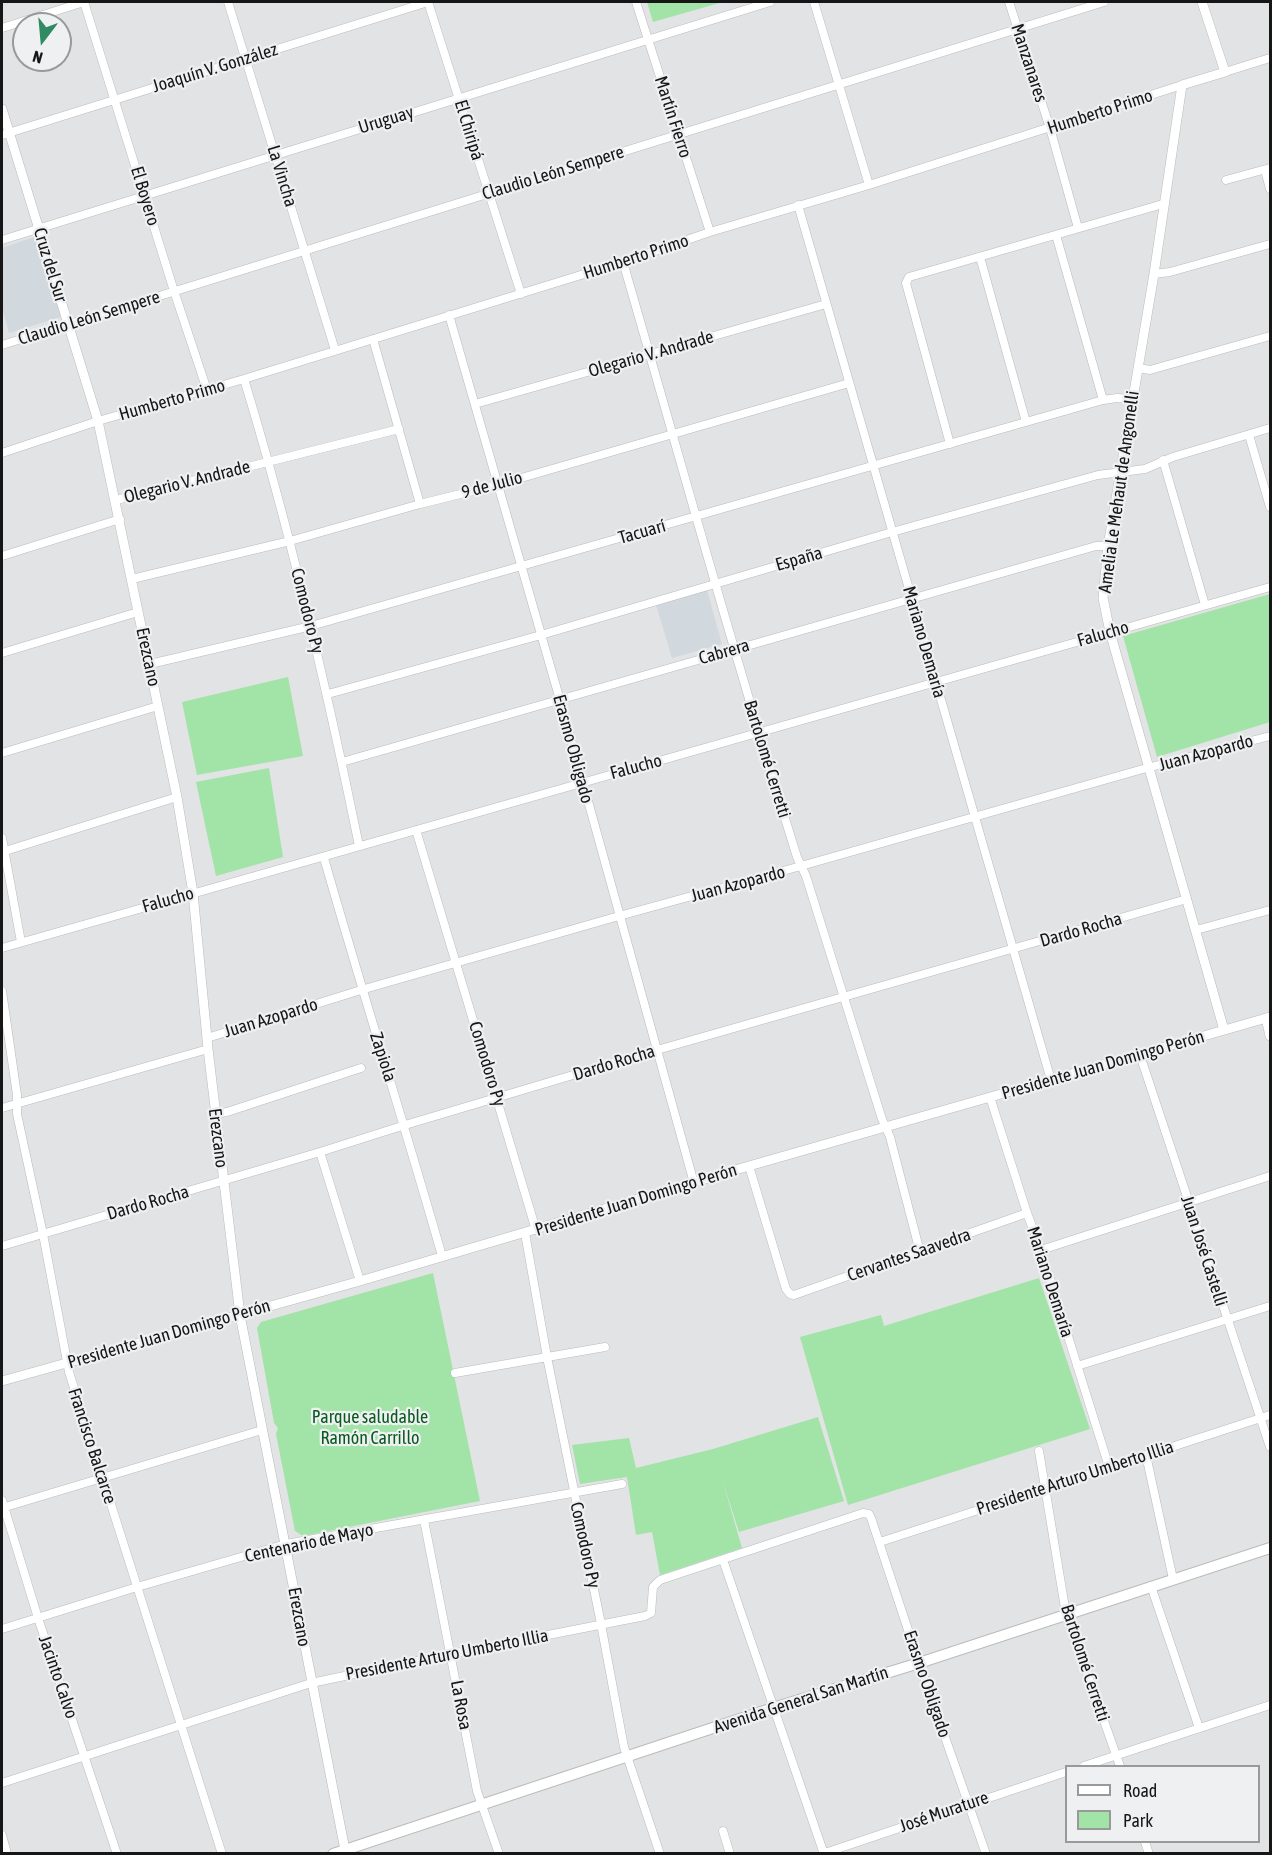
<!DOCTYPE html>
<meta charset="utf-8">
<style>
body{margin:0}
#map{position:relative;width:1272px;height:1855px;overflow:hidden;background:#e2e3e4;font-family:"Asap Condensed",sans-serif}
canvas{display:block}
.frame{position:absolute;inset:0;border:3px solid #161616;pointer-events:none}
.legend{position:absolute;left:1065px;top:1765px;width:195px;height:78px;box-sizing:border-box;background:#eff0f1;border:2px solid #989999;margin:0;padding:8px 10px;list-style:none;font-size:18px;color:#161616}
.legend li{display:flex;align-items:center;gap:12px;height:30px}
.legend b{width:30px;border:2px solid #989999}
.north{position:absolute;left:12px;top:12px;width:60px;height:60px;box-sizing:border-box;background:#eff0f1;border:2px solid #989999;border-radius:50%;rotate:196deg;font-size:16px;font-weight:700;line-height:24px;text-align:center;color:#161616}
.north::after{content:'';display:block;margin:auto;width:21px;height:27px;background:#308b62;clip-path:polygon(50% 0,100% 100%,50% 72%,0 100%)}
</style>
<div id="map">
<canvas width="1272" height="1855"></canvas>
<div class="frame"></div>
<ul class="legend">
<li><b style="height:8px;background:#fff"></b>Road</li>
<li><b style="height:16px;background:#a2e3a8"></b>Park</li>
</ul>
<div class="north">N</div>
</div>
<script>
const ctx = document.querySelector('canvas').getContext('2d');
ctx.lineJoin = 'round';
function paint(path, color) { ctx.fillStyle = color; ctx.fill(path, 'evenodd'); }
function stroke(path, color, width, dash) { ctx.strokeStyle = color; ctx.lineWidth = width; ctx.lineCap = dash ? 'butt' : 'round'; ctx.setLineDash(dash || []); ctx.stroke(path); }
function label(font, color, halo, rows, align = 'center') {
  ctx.font = font + ' "Asap Condensed",sans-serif'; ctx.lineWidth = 4.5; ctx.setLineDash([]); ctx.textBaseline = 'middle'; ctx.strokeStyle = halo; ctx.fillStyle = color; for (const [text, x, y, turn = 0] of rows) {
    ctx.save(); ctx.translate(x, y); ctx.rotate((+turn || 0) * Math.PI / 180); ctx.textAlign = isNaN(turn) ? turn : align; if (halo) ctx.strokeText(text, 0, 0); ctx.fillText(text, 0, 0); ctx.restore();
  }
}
paint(new Path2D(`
 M 37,236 L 61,317 L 9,333 L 2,307 L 2,248 Z
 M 707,590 L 722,644 L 672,658 L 656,605 Z`), '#d1d8de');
paint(new Path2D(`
 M 647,2 L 723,2 L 653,22 Z
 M 1270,594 L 1270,722 L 1157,757 L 1123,636 Z
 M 288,677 L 303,756 L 197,775 L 182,702 Z
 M 269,768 L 283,857 L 216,876 L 196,782 Z
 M 433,1273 L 480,1501 L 303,1536 L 295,1531 L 276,1434 L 278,1428 L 274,1423 L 257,1328 L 261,1322 Z
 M 1039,1278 L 1090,1429 L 848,1505 L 800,1337 L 881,1315 L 884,1326 Z
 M 818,1417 L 844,1501 L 739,1532 L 723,1482 L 742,1548 L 660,1575 L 652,1532 L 636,1535 L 627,1477 L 580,1484 L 572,1445 L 629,1438 L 636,1468 L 713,1449 Z`), '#a2e3a8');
const minor = new Path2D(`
 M 84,2 L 174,291 L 207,390
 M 228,2 L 335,350
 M 428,2 L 521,294
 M 636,2 L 710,232
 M 814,2 L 869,185
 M 1009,2 L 1050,128 L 1078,228
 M 2,28 L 84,2
 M 1225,72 L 1270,58
 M 2,135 L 428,2
 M 1265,170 L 1270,189
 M 1226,180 L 1270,168
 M 798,205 L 1051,1080
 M 1056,235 L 1103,400
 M 2,240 L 770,2
 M 980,257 L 1026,422
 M 623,262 C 681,461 735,660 797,857 L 806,876 L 882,1119 L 890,1137 L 920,1252
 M 1154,274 L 1170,272 L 1270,244
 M 449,315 L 560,700 L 694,1183
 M 373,339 L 420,504
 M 2,345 L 1104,2
 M 1138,368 L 1150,370 L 1270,336
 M 244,379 C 291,533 327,689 359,846
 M 475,404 L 826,304
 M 1249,435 L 1270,507
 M 950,444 L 906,283 L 909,277 L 1163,204
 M 2,453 L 98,421 L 244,379 L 623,262 L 710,232 L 869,185 L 1182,85
 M 1163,460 L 1205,605
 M 116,500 L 399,429
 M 2,556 L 120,519
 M 132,579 L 290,541 L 420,504 L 497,485 L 849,383
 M 2,653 L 138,612
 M 150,664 L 311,626 L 1103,400 L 1117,398 L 1132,399
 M 328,694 L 541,635 L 892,532 L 1098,475 L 1145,469 L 1173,457 L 1270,428
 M 2,753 L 158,706
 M 342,762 L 1096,546 L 1108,546
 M 416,830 L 536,1230
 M 2,838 L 21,942
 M 2,852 L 177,797
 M 324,858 C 362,991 404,1123 442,1256
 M 1196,930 L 1270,910
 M 2,948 L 1270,587
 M 2,991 L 17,1095 L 17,1114 L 43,1234 L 69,1372 L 222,1854
 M 207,1038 L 361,990 L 619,916 L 801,866 L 1143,769 L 1270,736
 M 1140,1055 L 1270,1447
 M 990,1097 L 1027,1213 L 1041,1250 L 1109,1467
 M 2,1108 L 208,1049
 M 215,1114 L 227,1112 L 361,1068
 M 320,1152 L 360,1281
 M 749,1166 L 786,1289 L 790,1294 L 794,1295 L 1027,1213
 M 525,1233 L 547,1357 L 601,1624 L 624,1747 L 660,1854
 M 2,1246 L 320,1152 L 405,1125 L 657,1050 L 1187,899
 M 1041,1250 L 1270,1176
 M 1077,1366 L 1270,1306
 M 455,1373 L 605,1347
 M 1039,1451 L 1066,1614 L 1120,1766
 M 1146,1455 L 1173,1579
 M 2,1500 L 38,1618 L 117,1854
 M 2,1508 L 262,1430
 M 424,1520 L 477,1791 L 499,1854
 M 880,1542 L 1270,1415
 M 723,1560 L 824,1854
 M 1151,1586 L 1199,1728
 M 2,1629 L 137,1587 L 286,1544 L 622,1484
 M 1084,1766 L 1270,1705
 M 2,1783 L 311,1683 L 451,1654 L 645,1616 L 651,1613 L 653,1587 L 660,1580 L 863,1513 L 869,1514 L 871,1518 L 919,1663 L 986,1854
 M 723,1831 L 730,1854
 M 2,1835 L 7,1854
 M 1145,1842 L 1149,1854
 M 822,1854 L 1066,1772`);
const tertiary = new Path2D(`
 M 1202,2 L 1225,72 L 1182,85 L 1154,274 L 1108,546 L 1103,598 L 1110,632 L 1224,1030
 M 2,109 L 98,421 L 177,797 L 193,893 L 208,1049 L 240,1315 L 345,1850
 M 1266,1018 L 1270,1036
 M 2,1381 L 360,1281 L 749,1166 L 1270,1017`);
const secondary = new Path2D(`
 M 333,1854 L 773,1708 L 919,1663 L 1270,1548`);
stroke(minor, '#babbbc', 9);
stroke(tertiary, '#babbbc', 10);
stroke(secondary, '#babbbc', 12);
stroke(minor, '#fff', 8);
stroke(tertiary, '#fff', 9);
stroke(secondary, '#fff', 10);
label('18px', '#161616', '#eff0f1', [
 ["Manzanares",1029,63,72],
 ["Joaquín V. González",215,68,-17],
 ["Humberto Primo",1100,112,-18],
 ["Martín Fierro",673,117,72],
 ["Uruguay",386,120,-17],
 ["El Chiripá",469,130,73],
 ["Claudio León Sempere",553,173,-17],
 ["La Vincha",282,176,73],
 ["El Boyero",145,196,73],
 ["Humberto Primo",636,257,-18],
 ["Cruz del Sur",50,265,73],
 ["Claudio León Sempere",89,318,-17],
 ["Olegario V. Andrade",651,354,-16],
 ["Humberto Primo",172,400,-16],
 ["Olegario V. Andrade",187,482,-14],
 ["9 de Julio",492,485,-15],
 ["Amelia Le Mehaut de Angonelli",1119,492,-82],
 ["Tacuarí",642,532,-16],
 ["España",799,559,-16],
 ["Comodoro Py",307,611,76],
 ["Falucho",1103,634,-16],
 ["Mariano Demaría",924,642,74],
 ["Cabrera",724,652,-16],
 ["Erezcano",148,657,78],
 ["Erasmo Obligado",573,749,75],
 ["Juan Azopardo",1206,753,-15],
 ["Bartolomé Cerretti",767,759,73],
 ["Falucho",636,767,-15],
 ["Juan Azopardo",738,884,-15],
 ["Falucho",168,900,-16],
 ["Dardo Rocha",1081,930,-16],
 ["Juan Azopardo",271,1018,-17],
 ["Zapiola",383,1057,72],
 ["Dardo Rocha",614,1063,-17],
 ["Comodoro Py",487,1064,73],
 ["Presidente Juan Domingo Perón",1103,1065,-16],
 ["Erezcano",218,1138,83],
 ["Presidente Juan Domingo Perón",636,1200,-17],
 ["Dardo Rocha",148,1203,-16],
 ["Juan José Castelli",1204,1251,72],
 ["Cervantes Saavedra",909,1255,-19],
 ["Mariano Demaría",1050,1282,72],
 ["Presidente Juan Domingo Perón",169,1334,-16],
 ["Francisco Balcarce",92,1446,72],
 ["Presidente Arturo Umberto Illia",1075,1478,-18],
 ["Centenario de Mayo",309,1543,-12],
 ["Comodoro Py",585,1545,78],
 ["Erezcano",299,1617,80],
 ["Presidente Arturo Umberto Illia",447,1655,-11],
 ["Bartolomé Cerretti",1085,1663,72],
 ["Jacinto Calvo",58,1677,71],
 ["Erasmo Obligado",927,1684,71],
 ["Avenida General San Martín",801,1700,-18],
 ["La Rosa",461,1705,79],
 ["José Murature",944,1812,-19]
]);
label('18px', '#085a1e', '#eff0f1', [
 ["Parque saludable",370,1417],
 ["Ramón Carrillo",370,1438]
]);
</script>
